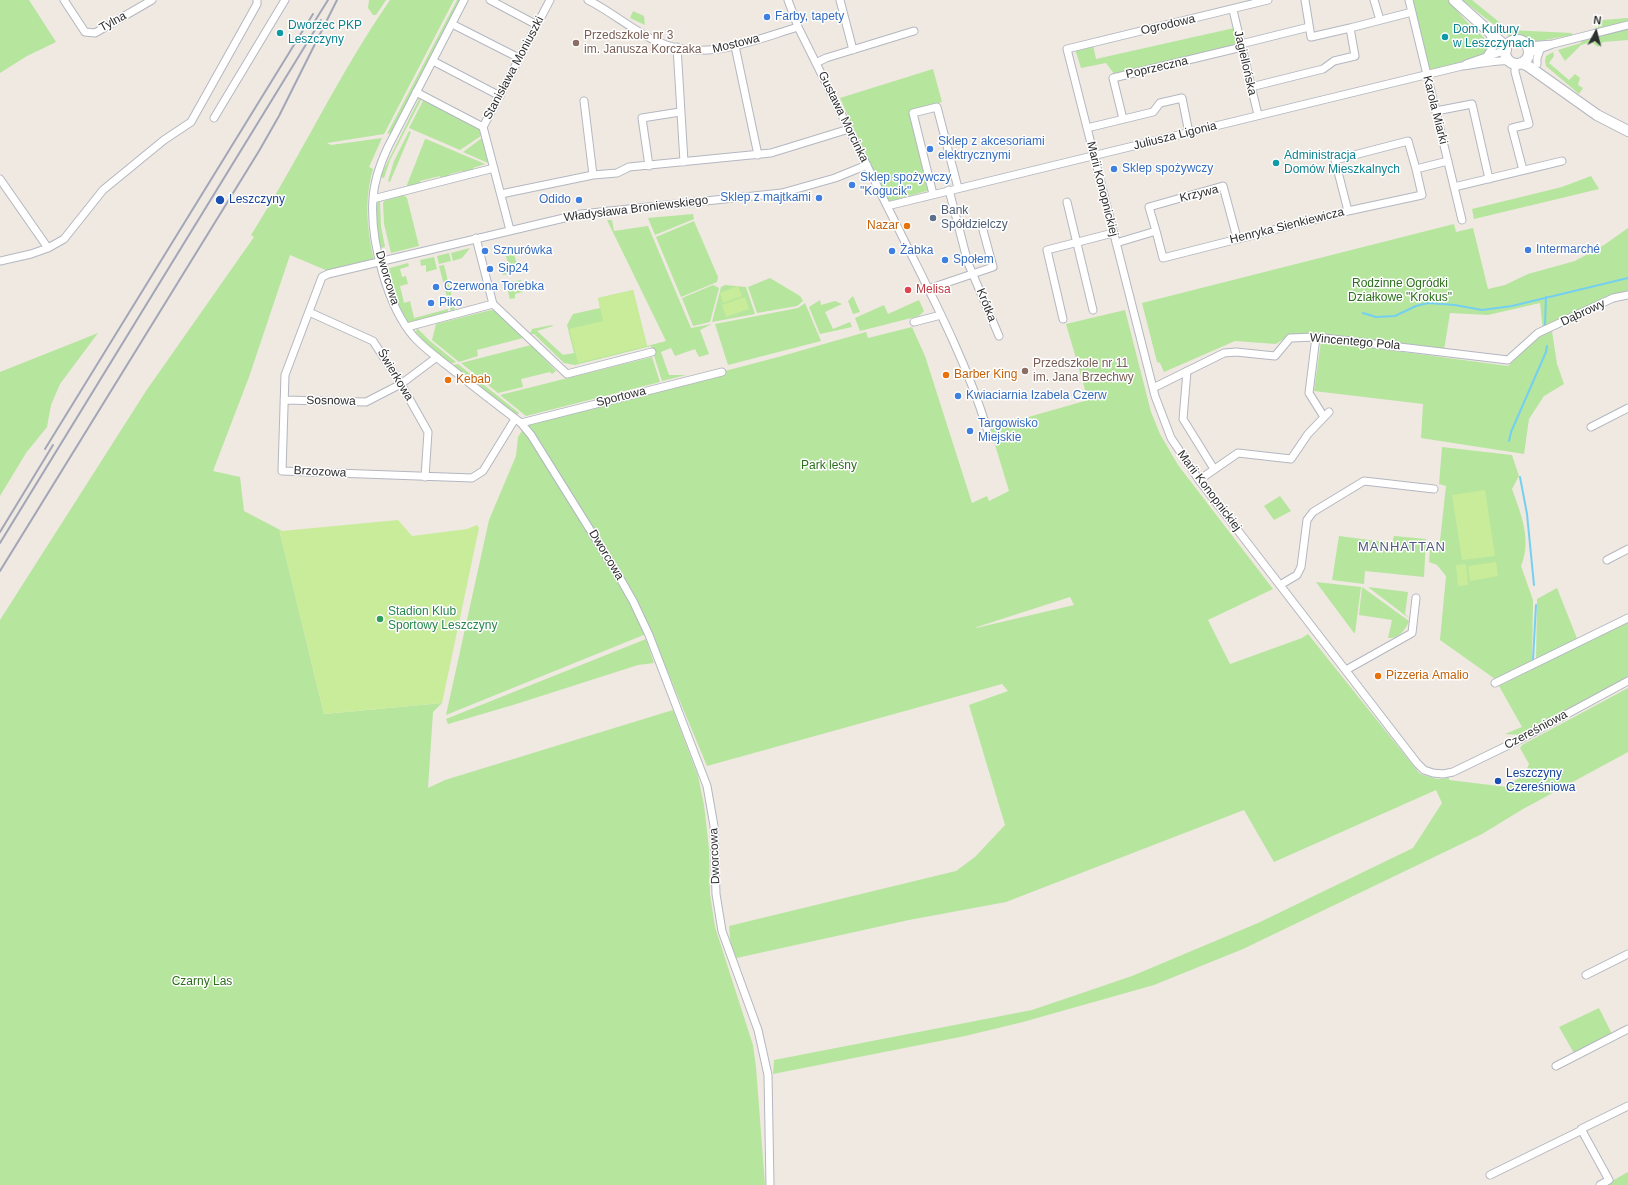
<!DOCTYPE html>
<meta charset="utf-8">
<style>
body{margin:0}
#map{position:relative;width:1628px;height:1185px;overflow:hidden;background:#efe9e1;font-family:Arial,sans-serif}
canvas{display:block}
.north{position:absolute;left:1576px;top:12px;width:40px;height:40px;-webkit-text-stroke:3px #fff;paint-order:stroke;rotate:7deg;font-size:11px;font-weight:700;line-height:16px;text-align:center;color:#2e2e2e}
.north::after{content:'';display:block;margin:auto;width:14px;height:18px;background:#2e2e2e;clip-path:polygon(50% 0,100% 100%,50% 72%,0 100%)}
</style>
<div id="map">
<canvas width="1628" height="1185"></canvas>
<div class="north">N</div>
</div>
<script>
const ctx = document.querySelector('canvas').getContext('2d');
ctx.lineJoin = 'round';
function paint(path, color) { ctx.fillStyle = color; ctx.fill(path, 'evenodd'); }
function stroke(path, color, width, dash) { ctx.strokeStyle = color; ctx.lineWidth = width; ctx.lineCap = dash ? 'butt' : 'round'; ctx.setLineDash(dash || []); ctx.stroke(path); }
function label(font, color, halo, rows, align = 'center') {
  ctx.font = font + ' Arial,sans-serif'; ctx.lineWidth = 3; ctx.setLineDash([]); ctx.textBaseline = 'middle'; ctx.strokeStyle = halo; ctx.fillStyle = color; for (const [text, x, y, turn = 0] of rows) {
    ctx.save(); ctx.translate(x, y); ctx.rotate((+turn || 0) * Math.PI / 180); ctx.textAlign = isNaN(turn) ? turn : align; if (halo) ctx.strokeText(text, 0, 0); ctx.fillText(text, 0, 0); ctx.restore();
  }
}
paint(new Path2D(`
 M 0,0 L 29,0 L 56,42 L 27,56 L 0,73 Z
 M 369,0 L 386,0 L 376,15 L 373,15 L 368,8 Z
 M 390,0 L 454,0 L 384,134 L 327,143 L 331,145 L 382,138 L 369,167 L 373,169 C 364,201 367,228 374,260 L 328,271 L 290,255 L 249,377 L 213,471 L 240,477 L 244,511 L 282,531 L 280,533 L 324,714 L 442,703 L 433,712 L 428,788 L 445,780 L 673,710 L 698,776 L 704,805 L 709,849 L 710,894 L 715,927 L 753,1045 L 756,1067 L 765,1185 L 0,1185 L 0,620 L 146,391 L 254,237 L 251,235 C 300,158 338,75 390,0 Z
 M 457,0 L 460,0 L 391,133 L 387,134 Z
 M 1412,0 L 1448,0 L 1466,21 L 1490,43 L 1489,51 C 1480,57 1438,70 1428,69 Z
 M 1462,0 L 1472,0 L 1509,30 L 1572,33 L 1572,35 L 1534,42 L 1522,38 L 1510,37 Z
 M 633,11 L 644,16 L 645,25 L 630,18 Z
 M 1628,18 L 1628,22 L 1598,29 L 1598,24 L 1603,20 Z
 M 1234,28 L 1237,46 L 1115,75 L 1106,63 L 1081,68 L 1075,49 L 1093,45 L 1096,59 Z
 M 1628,29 L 1628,40 L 1603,42 L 1598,47 L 1591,42 L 1581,45 L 1565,61 L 1558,50 L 1581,43 L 1581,41 Z
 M 1553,52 L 1554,56 L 1549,63 L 1569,80 L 1575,74 L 1580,78 L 1578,85 L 1583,88 L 1579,94 L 1546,66 L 1545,61 L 1546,56 Z
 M 933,69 L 942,102 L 911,110 L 930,190 L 887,202 L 840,98 Z
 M 420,97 L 422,98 L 390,160 L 384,178 L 380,177 Z
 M 424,99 L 479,127 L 481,136 L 460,150 L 409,128 Z
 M 409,131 L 411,132 L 390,182 L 388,181 L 394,161 Z
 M 482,138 L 488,163 L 463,152 Z
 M 425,139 L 426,139 L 485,164 L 473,168 L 473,172 L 466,174 L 462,171 L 450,174 L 448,178 L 441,180 L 440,176 L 420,181 L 421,185 L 405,190 Z
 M 1591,176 L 1599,189 L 1474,219 L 1472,209 L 1562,187 Z
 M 404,195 L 407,198 L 419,246 L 391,253 L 384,224 L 383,203 L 384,201 Z
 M 380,200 L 381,226 L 385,247 L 381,248 C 378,238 371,206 380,200 Z
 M 693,214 L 694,219 L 655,235 L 648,218 Z
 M 607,220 L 612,220 L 614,231 L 648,226 L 691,328 L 712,324 L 700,330 L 709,354 L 699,357 L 695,349 L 675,356 L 671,348 L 661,352 L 669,375 L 686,375 L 662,381 L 651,346 L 575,365 L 564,363 L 534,334 L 530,334 L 532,329 L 552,325 L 553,326 L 537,331 L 563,355 L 574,353 L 567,325 L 573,314 L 600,308 L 598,298 L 633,290 L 647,346 L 666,341 Z
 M 694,221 L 718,277 L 717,282 L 681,297 L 656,237 Z
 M 1454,224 L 1456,232 L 1473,228 L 1488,289 L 1505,285 L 1528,274 L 1575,261 L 1604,245 L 1628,228 L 1628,292 L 1543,331 L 1540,303 L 1488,315 L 1450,313 L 1444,350 L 1316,333 L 1288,336 L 1276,344 L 1235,341 L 1164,372 L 1160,363 L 1157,362 L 1142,303 Z
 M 470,248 L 462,258 L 453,261 L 451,253 Z
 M 449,253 L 451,261 L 439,264 L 437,256 Z
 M 514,254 L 519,271 L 503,275 L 501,270 L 509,268 L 506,256 Z
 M 434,257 L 437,269 L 426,272 L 426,265 L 421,266 L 420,260 Z
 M 408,263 L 409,266 L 400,269 L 402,277 L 406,276 L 408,284 L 400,286 L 404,303 L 410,301 L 414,318 L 448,309 L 448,313 L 408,323 L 395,298 L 386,269 Z
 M 444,265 L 455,309 L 451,312 L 439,266 Z
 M 770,278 L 800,296 L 803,301 L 797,306 L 757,313 L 748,287 Z
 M 521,280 L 523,292 L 515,294 L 515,298 L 510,299 L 507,288 L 513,286 L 512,282 Z
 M 713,285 L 719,288 L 710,322 L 693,326 L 682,298 Z
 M 725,285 L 746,287 L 755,314 L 712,322 L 721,287 Z
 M 853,296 L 860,312 L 853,314 L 848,301 Z
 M 820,300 L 821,305 L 835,301 L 842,304 L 825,312 L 833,329 L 850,322 L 852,327 L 820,334 L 809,307 Z
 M 919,300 L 924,311 L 919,316 L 860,331 L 855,318 L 884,305 L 888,314 Z
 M 805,303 L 821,341 L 728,365 L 715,324 L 798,308 Z
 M 491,310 L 496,311 L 523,338 L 477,350 L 478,356 L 459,362 L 432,340 L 436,324 Z
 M 1125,310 L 1151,412 L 1160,434 L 1178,465 L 1273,589 L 1208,620 L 1230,664 L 1302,638 L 1308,634 L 1420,774 L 1437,779 L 1449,778 L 1449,780 L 1507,787 L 1508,784 L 1524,776 L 1529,764 L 1520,748 L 1522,745 L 1628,688 L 1628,752 L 1523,809 L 1482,834 L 1243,949 L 1154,985 L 1023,1022 L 965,1036 L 773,1074 L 774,1060 L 1032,1010 L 1132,976 L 1258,923 L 1413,848 L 1442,803 L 1436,790 L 1274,862 L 1244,810 L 1006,902 L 909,920 L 732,959 L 729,926 L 956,871 L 975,857 L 1005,825 L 969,705 L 1008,691 L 1002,684 L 707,766 L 651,632 L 446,715 L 489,520 L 516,456 L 518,437 L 527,423 L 782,356 L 866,332 L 868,338 L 912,327 L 925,356 L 972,503 L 987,496 L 989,501 L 1009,491 L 990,428 L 1088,400 L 1066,324 ZM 1070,597 L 1074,605 L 976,628 L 977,627 Z
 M 417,328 L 430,341 L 456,362 L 451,364 L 425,343 L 416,332 Z
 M 1552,331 L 1557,364 L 1564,384 L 1544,396 L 1529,419 L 1524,454 L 1421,438 L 1423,404 L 1314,391 L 1321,341 L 1508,366 L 1540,336 Z
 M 98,333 L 60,384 L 51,405 L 47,427 L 26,453 L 0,496 L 0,372 Z
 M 531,345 L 556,371 L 552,374 L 550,372 L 521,379 L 523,387 L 498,393 L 461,363 Z
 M 652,357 L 660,382 L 526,416 L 500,395 Z
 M 458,364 L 519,413 L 516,416 L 452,365 Z
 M 1442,447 L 1512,455 L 1519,476 L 1512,489 C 1521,514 1532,540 1521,566 L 1533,600 L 1532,661 L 1495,679 L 1440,640 L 1446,576 L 1437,565 L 1429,562 L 1430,550 L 1439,550 L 1446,486 L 1439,484 Z
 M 1280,496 L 1291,511 L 1274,520 L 1264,506 Z
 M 1339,536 L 1392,543 L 1394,536 L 1426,539 L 1424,577 L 1365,571 L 1364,584 L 1332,580 Z
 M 1316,582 L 1361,587 L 1355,633 L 1354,633 Z
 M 1362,587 L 1409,621 C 1406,629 1399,639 1388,638 L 1392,620 L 1359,615 Z
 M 1368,587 L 1408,592 L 1405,614 L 1410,619 Z
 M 1557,588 L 1578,641 L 1536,661 L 1537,599 Z
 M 1628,621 L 1628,679 L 1522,735 L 1505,734 L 1522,727 L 1499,686 Z
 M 646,639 L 654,663 L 638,665 L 513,705 L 448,724 L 446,719 Z
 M 1599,1008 L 1613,1036 L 1575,1055 L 1559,1027 Z
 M 1628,1172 L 1628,1185 L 1605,1185 Z`), '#b6e59e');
paint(new Path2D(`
 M 738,286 L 742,296 L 723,303 L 720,293 Z
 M 633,290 L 647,346 L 578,363 L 569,329 L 603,321 L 598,298 Z
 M 745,297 L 749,309 L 726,317 L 722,305 Z
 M 1485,490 L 1495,556 L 1462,560 L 1452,495 Z
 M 398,520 L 412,536 L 467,529 L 477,525 L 479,528 L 442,703 L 324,714 L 279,529 L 282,531 Z
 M 1496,562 L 1498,576 L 1470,581 L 1468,566 Z
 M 1466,564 L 1468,585 L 1458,586 L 1456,565 Z`), '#c9ec9a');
stroke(new Path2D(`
 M 1363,313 L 1376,317 L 1395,316 L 1416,306 L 1428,303 L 1455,305 L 1482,310 L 1512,306 L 1628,278
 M 1545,325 L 1546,297
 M 1509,441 L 1511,432 L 1546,352 L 1547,346
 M 1520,477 L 1527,514 L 1534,585
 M 1533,660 L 1536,605`), '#75cff0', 2);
const street = new Path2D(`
 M 64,0 L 85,32 L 95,33 L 152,0
 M 464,0 L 388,147 C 380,164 374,181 373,199 C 370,240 387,306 414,337 C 427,351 443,362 458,374 C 479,391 500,407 521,423 L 531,435 L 617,573 L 633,601 L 649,635 L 707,786 L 714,826 L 716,894 L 722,931 L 758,1030 L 768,1075 L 770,1185
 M 490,0 L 537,25
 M 588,0 C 612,12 632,30 656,41 C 704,63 751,41 798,27
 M 788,0 L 798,27 C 833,97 868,168 903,238 C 934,300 967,363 987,429
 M 840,0 L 853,50
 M 1268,0 L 1067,49 L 1155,396 L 1171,438 L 1199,480 L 1417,763 L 1424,770 L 1433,773 L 1443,774 L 1453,772 L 1519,740 L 1628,681
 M 1305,0 L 1311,37 L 1350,28
 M 1374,0 L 1380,20
 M 1409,0 L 1462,220
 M 1233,10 L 1258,115
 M 452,24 L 519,58
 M 1241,44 L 1309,27
 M 735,46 L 758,155
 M 1527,46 L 1553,44
 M 677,47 L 684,162
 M 1529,53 L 1553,44 L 1628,25
 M 1487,56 L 1493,47 L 1490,34
 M 433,61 L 500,96
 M 816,63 L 826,58 L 914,31
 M 1466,64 L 1506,50
 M 1515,64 L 1515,72 L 1529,124 L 1512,128 L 1523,170
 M 1537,64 L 1537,58 L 1540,50
 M 1251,87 L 1323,69 L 1334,61 L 1355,56 L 1350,28 L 1412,12
 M 416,92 L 483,127
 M 584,101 L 593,175
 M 1436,111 L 1472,104 L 1489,179
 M 214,118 L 285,0
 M 1123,119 L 1113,78 L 1242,47
 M 1087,128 L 1153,112 L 1160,103 L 1182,98 L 1189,133
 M 649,166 L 642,118 L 680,112
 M 0,179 L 48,248
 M 1454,187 L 1562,161
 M 949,190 L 968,263 L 999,336
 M 501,194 L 593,175 L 617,173 L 629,167 L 771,153 L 849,129
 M 933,194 L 913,113 L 937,107 L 958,188
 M 373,199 L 494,168
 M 1067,202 L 1093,310
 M 887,206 L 1462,66 C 1475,65 1498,59 1509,61
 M 1348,211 L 1335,160 L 1408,141 L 1416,169
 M 510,230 L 483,127 L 550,0
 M 1156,231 L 1149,207 L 1223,186 L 1237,238
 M 476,238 L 493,304 L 567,374 L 652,352
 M 1116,243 L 1156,231 L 1163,258 L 1348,211 L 1422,195 L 1416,169 L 1448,161
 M 0,261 L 31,254 L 48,248 L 64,239 L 103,190 L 164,140 L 191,122 L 247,22 L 257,4 L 257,0
 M 928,289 L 993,267 L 983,230
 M 309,312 L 373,341 L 401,384 L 428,432 L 425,477
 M 1063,319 L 1047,250 L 1113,233
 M 914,322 L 941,315
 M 407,327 L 493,304
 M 1316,337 L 1309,393 L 1324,417
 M 1187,371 L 1183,419 L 1214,469
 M 1153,388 L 1224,353 L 1236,352 L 1275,356 L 1290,338 L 1316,337 L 1508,360 L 1538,333 L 1613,298 L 1628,295
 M 284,400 L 366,402 L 401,384 L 437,357
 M 515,419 L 483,471 L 472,478 L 282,471 L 285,375 L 322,277 L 328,274 L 581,214 L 782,193 L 835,178 L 867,165
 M 521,423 L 722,372
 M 1591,427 L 1628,408
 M 1199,480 L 1238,453 L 1291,459 L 1308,434 L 1329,412
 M 1607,560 L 1628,549
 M 1280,585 L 1297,575 L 1301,567 L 1307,520 L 1313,512 L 1364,481 L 1434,489
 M 1346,670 L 1412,633 L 1416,598
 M 1495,683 L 1628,618
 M 1586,975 L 1628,954
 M 1556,1066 L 1628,1029
 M 1490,1175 L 1582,1130
 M 1600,1185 L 1609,1180 L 1581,1129 L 1628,1106`);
const secondary = new Path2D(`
 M 1454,0 L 1504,45 L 1506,50
 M1505 52a12 12 0 1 1 24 0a12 12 0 1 1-24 0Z
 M 1521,63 L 1528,66 L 1597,115 L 1628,131`);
stroke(street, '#b4b7c1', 9);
stroke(secondary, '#b4b7c1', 12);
stroke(street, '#fff', 7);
stroke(secondary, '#fff', 10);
stroke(new Path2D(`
 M 313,24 L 328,0
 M 45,449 L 313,14
 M 0,532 L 53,445
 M 0,543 L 321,20
 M 0,571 L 259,151 L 279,116 L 337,0`), '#a3a6b8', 2);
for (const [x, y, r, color] of [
 [767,17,4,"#3f7fe0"],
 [280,33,4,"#0f9aa8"],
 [1445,37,4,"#0f9aa8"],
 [576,43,4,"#8d6e63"],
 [930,149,4,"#3f7fe0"],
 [1276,163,4,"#0f9aa8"],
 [1114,169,4,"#3f7fe0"],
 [852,185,4,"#3f7fe0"],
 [819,198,4,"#3f7fe0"],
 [220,200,5,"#1a4fb4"],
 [579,200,4,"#3f7fe0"],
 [933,218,4,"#5c6f8a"],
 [907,226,4,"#e8710a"],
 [1528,250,4,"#3f7fe0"],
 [485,251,4,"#3f7fe0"],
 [892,251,4,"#3f7fe0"],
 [945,260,4,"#3f7fe0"],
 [490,269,4,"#3f7fe0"],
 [436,287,4,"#3f7fe0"],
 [908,290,4,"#e0444e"],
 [431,303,4,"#3f7fe0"],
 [1025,371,4,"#8d6e63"],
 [946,375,4,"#e8710a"],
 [448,380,4,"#e8710a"],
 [958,396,4,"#3f7fe0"],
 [970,431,4,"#3f7fe0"],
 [380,619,4,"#2e9e5b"],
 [1378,676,4,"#e8710a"],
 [1498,781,4,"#1a4fb4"]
]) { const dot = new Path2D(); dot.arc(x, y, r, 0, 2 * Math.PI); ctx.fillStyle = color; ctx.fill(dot); stroke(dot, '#fff', 1.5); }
label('12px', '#366cbe', '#fff', [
 ["Farby, tapety",775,17],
 ["Sklep z akcesoriami",938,142],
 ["elektrycznymi",938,156],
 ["Sklep spożywczy",1122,169],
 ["Sklep spożywczy",860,178],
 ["\"Kogucik\"",860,192],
 ["Sklep z majtkami",811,198,"right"],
 ["Odido",571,200,"right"],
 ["Intermarché",1536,250],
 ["Sznurówka",493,251],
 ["Żabka",900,251],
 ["Społem",953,260],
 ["Sip24",498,269],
 ["Czerwona Torebka",444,287],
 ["Piko",439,303],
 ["Kwiaciarnia Izabela Czerw",966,396],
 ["Targowisko",978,424],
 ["Miejskie",978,438]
], 'left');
label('12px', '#2e2e2e', '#fff', [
 ["Tylna",113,22,-29],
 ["Ogrodowa",1168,25,-13],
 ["Mostowa",736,44,-14],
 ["Jagiellońska",1245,63,77],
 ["Stanisława Moniuszki",514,68,-62],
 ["Poprzeczna",1157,68,-13],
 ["Karola Miarki",1435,110,76],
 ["Gustawa Morcinka",843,117,64],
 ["Juliusza Ligonia",1175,136,-14],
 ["Marii Konopnickiej",1102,189,76],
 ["Krzywa",1199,194,-14],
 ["Władysława Broniewskiego",636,209,-7],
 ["Henryka Sienkiewicza",1287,226,-14],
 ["Dworcowa",387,278,73],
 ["Krótka",986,305,68],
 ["Dąbrowy",1583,313,-25],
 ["Wincentego Pola",1355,342,5],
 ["Świerkowa",395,375,59],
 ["Sportowa",621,397,-14],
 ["Sosnowa",331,401,1],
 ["Brzozowa",320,472,3],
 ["Marii Konopnickiej",1209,491,53],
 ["Dworcowa",606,555,59],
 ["Czereśniowa",1536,730,-28],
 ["Dworcowa",715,856,-92]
]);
label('12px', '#0d838f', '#fff', [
 ["Dworzec PKP",288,26],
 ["Leszczyny",288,40],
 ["Dom Kultury",1453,30],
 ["w Leszczynach",1453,44],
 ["Administracja",1284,156],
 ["Domów Mieszkalnych",1284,170]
], 'left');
label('12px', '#785e54', '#fff', [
 ["Przedszkole nr 3",584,36],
 ["im. Janusza Korczaka",584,50],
 ["Przedszkole nr 11",1033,364],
 ["im. Jana Brzechwy",1033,378]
], 'left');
label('12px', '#164399', '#fff', [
 ["Leszczyny",229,200],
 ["Leszczyny",1506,774],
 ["Czereśniowa",1506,788]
], 'left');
label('12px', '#4e5e75', '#fff', [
 ["Bank",941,211],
 ["Spółdzielczy",941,225]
], 'left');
label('12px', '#c56008', '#fff', [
 ["Nazar",899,226,"right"],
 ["Barber King",954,375],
 ["Kebab",456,380],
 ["Pizzeria Amalio",1386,676]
], 'left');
label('12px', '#2c6e1b', '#fff', [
 ["Rodzinne Ogródki",1400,284],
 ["Działkowe \"Krokus\"",1400,298],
 ["Park leśny",829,466],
 ["Czarny Las",202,982]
]);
label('12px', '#be3a42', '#fff', [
 ["Melisa",916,290]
], 'left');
label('12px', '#27864d', '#fff', [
 ["Stadion Klub",388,612],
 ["Sportowy Leszczyny",388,626]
], 'left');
ctx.letterSpacing = '1px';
label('13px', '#4d5680', '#fff', [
 ["MANHATTAN",1402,547]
]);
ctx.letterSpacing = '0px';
</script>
